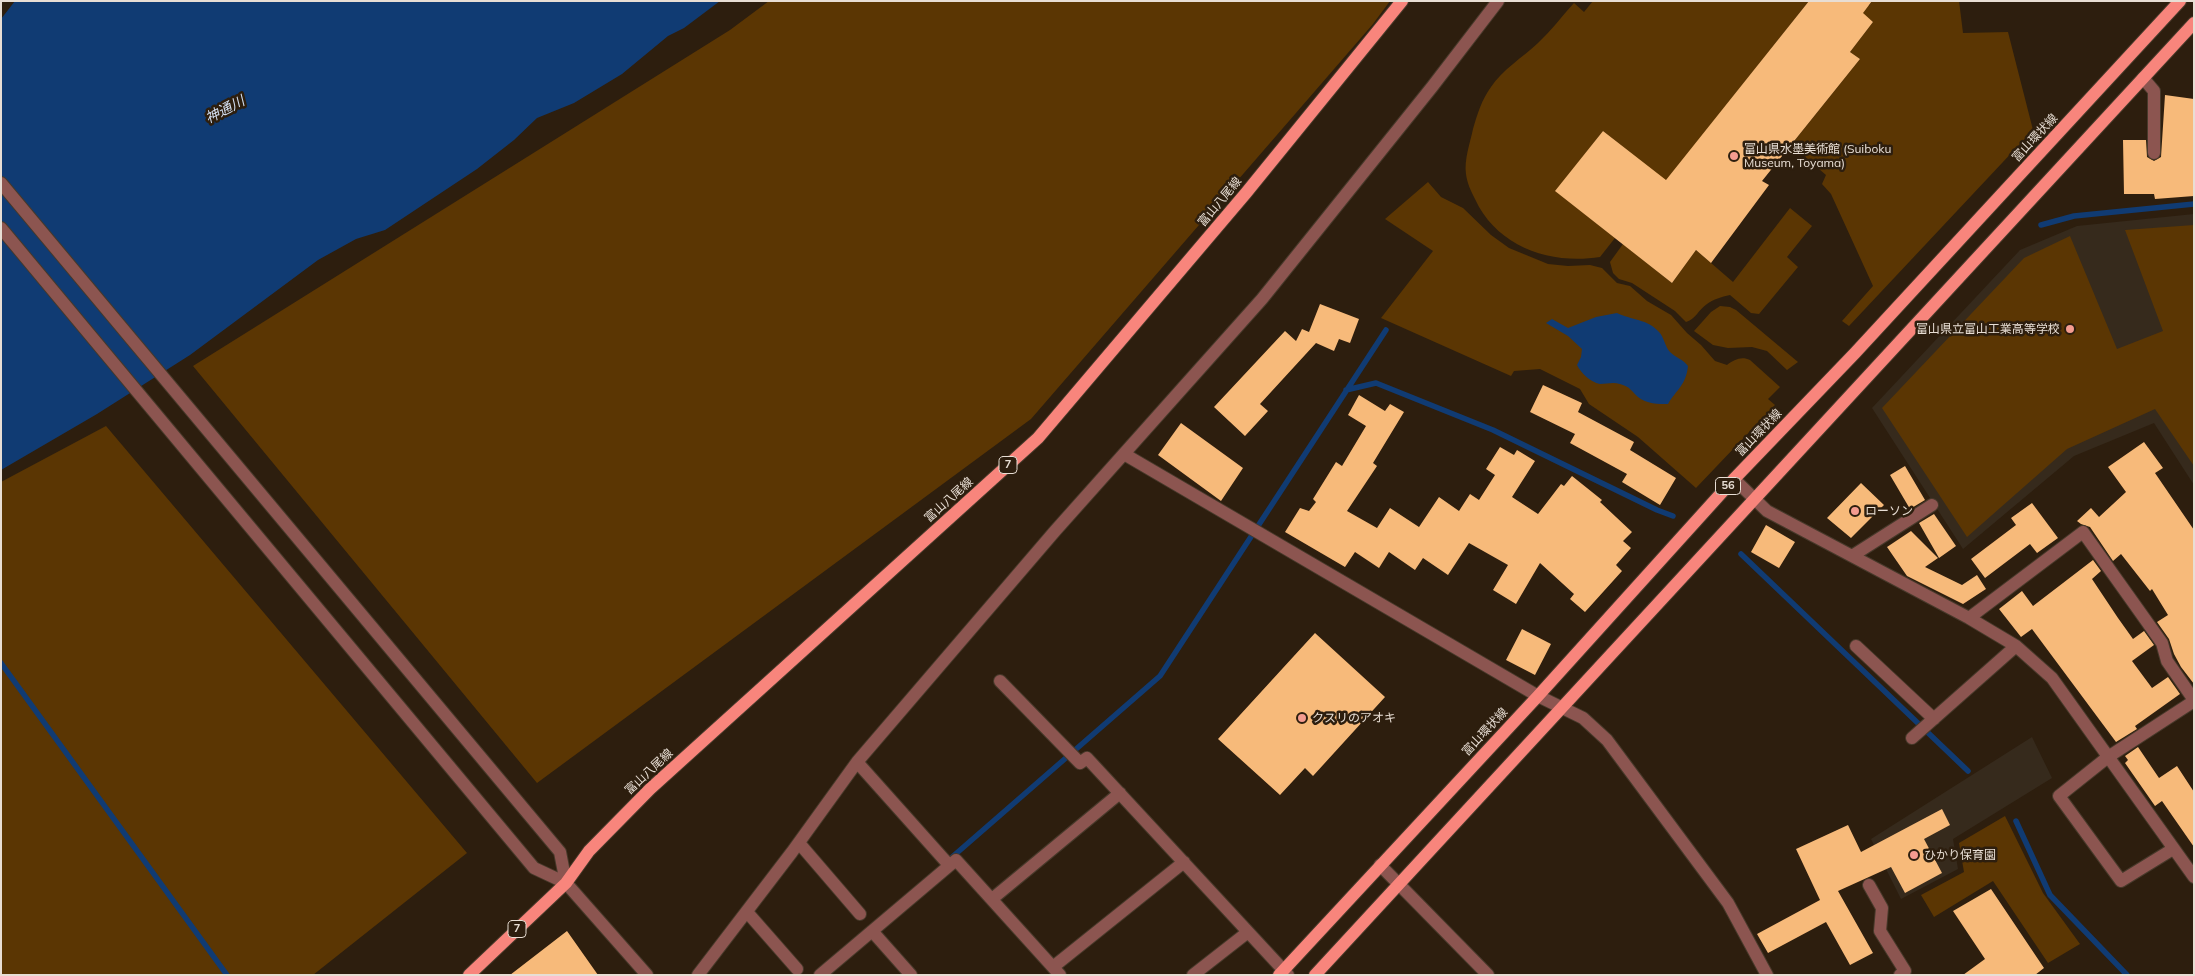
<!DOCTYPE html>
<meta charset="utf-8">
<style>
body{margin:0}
#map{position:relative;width:2195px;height:976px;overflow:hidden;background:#2d1e0e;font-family:Mulish,sans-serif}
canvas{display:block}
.frame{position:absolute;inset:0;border:2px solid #e8ded4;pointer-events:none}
</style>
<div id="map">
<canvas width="2195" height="976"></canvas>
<div class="frame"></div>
</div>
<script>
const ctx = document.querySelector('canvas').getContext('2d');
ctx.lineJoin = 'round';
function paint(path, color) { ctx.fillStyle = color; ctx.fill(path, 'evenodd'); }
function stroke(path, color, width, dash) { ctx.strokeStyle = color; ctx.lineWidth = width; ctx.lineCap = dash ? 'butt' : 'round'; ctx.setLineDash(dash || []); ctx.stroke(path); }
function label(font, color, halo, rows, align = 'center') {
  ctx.font = font + ' Mulish,"Noto Sans JP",sans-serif'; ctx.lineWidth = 5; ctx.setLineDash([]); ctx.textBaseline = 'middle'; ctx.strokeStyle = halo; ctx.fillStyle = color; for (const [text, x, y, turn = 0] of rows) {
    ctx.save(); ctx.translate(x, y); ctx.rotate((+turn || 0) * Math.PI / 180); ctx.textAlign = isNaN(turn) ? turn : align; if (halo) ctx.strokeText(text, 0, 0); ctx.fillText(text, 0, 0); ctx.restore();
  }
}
paint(new Path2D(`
 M 2194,214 L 2194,485 L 2154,423 L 2074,456 L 1963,549 L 1872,408 L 2020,250 L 2077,226 Z
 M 2032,737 L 2052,778 L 1953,839 L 1958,869 L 1901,899 L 1871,839 Z`), '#362a1c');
paint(new Path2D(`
 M 769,1 L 1390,1 L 1373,24 L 1031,419 L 537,783 L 193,366 L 730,30 Z
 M 1593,1 L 1809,1 L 1666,181 L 1603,131 L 1556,191 L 1615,238 L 1600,257 C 1551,265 1497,247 1475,199 C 1471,191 1467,183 1466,174 C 1464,160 1470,143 1473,129 C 1477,115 1482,99 1491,87 C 1502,70 1523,57 1538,43 C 1551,31 1562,16 1574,3 L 1584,12 Z
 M 1863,1 L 1869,6 L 1872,1 L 1959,1 L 1963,33 L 2008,32 L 2033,130 L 1849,326 L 1842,321 L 1873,286 L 1831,194 L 1822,184 L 1826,175 L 1791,145 L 1860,59 L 1850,52 L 1873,22 L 1849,3 Z
 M 1428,182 L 1441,197 L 1463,208 L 1491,235 L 1509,248 L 1548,264 L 1568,266 L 1590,265 L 1602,268 L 1617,283 L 1630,286 L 1647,301 L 1671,315 L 1687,333 L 1701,345 L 1715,361 L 1727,365 C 1734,360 1741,356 1750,360 L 1780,387 L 1768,399 L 1775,405 L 1696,488 L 1638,437 L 1589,404 L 1580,389 L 1540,369 L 1514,371 L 1511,376 L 1381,318 L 1433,251 L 1385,219 Z
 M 1790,208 L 1812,226 L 1787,257 L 1798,267 L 1759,314 L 1751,313 L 1730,295 C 1721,297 1714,299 1707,304 C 1699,309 1695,320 1686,322 L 1675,311 L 1632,283 L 1619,279 L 1613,273 L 1610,262 L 1623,244 L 1672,283 L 1696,250 L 1733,282 Z
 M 2194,225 L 2194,466 L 2155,409 L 2067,449 L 1967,537 L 1882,408 L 2024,258 L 2070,236 L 2117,349 L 2163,331 L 2125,230 Z
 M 1720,306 L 1730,307 L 1736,310 L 1798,362 L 1787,370 L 1767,351 L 1752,347 L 1728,348 L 1713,345 L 1694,331 L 1711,312 Z
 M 106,426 L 467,853 L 313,975 L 1,975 L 1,482 Z
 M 2005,816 L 2043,893 L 2080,944 L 2048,963 L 1993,881 L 1934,917 L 1921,895 L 1964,872 L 1959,843 Z`), '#5b3603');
paint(new Path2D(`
 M 15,1 L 720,1 L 684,28 L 668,36 L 622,74 L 574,103 L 537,118 L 514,140 L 477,169 L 385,230 L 356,239 L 318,260 L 190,355 L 97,414 L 1,470 L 1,19 Z
 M 1617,313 C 1631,320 1648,319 1659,332 C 1664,337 1665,347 1670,352 C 1676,358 1683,359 1688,366 C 1686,385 1677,389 1668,404 C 1659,404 1646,404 1638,397 C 1631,391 1631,387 1620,384 C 1613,382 1607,384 1600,384 C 1590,382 1581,373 1577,365 L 1581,357 L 1582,349 L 1568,336 L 1546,323 L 1552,319 L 1568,328 L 1596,317 Z`), '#103b73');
stroke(new Path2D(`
 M 2041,225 L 2074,216 L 2194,204
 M 1346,390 L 1376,383 L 1493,430 L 1657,510 L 1673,516
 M 1741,554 L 1968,771
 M 1,663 L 227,975
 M 2016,821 L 2050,895 L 2127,975
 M 951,858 L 1160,676 L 1386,330`), '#103b73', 5.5);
paint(new Path2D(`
 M 1809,1 L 1872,1 L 1863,13 L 1873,22 L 1850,52 L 1860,59 L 1762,181 L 1769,185 L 1711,263 L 1696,250 L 1672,283 L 1555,191 L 1603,131 L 1666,180 Z
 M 2165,95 L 2194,99 L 2194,196 L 2155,199 L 2154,194 L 2124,194 L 2123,140 L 2146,140 L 2147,157 L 2154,161 L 2161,157 Z
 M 1320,304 L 1359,319 L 1350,343 L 1339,339 L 1334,351 L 1316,343 L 1260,404 L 1268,411 L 1245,436 L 1214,407 L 1285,331 L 1296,341 L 1302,329 L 1309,332 Z
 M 1543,385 L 1582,403 L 1578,412 L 1634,442 L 1630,450 L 1676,478 L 1660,505 L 1622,482 L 1627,474 L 1570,443 L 1575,434 L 1530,412 Z
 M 1359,395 L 1385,411 L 1390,404 L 1404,412 L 1373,463 L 1377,466 L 1347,511 L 1377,528 L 1390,508 L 1419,527 L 1439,497 L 1459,511 L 1470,494 L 1479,500 L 1495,475 L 1486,469 L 1500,447 L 1514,455 L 1517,450 L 1535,461 L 1512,497 L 1538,514 L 1561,484 L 1564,486 L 1572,476 L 1602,500 L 1600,502 L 1632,532 L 1623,541 L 1631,548 L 1616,565 L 1622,571 L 1585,612 L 1570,599 L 1574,594 L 1540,563 L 1516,604 L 1493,590 L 1508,565 L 1469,543 L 1448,575 L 1423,558 L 1415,570 L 1389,552 L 1379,568 L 1355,552 L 1345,567 L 1285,532 L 1300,508 L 1309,511 L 1316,502 L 1313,499 L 1336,462 L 1342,466 L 1366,426 L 1348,415 Z
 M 1181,423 L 1243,468 L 1221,501 L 1158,455 Z
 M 2144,442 L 2163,468 L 2155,473 L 2194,530 L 2194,684 L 2181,667 L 2174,654 L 2169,639 L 2157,622 L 2168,615 L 2152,589 L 2150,591 L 2121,554 L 2113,561 L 2090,527 L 2081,524 L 2077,521 L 2091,508 L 2099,517 L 2126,492 L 2108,467 Z
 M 1905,466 L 1925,500 L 1910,509 L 1890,475 Z
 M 1861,483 L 1884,505 L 1851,538 L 1827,518 Z
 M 2032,503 L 2058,538 L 2037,553 L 2030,544 L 1985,578 L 1971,559 L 2016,525 L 2011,518 Z
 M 1934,514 L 1956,546 L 1939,558 L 1919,523 Z
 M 1766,525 L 1795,542 L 1779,568 L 1751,552 Z
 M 1911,531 L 1938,558 L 1925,567 L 1962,585 L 1977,575 L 1986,589 L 1963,604 L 1907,576 L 1887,547 Z
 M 2093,560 L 2101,571 L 2092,579 L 2118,618 L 2133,639 L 2144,631 L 2154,645 L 2132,661 L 2152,688 L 2168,677 L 2180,694 L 2135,726 L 2137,729 L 2116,742 L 2032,629 L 2021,637 L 1999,609 L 2022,591 L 2033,606 Z
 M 1522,629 L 1551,644 L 1535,675 L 1506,660 Z
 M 1315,633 L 1385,697 L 1313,776 L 1305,768 L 1280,795 L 1218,739 Z
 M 2138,747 L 2159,778 L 2177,766 L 2194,792 L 2194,847 L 2162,801 L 2155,806 L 2125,763 L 2128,760 L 2125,756 Z
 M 1942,809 L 1950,825 L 1924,839 L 1942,873 L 1905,893 L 1891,867 L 1838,891 L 1873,953 L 1850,965 L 1826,922 L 1768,953 L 1757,934 L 1820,900 L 1796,849 L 1848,825 L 1861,852 Z
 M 1991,889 L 2044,968 L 2035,975 L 1963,975 L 1985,959 L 1953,911 Z
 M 567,931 L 598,975 L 510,975 Z`), '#f7ba7a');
const minor = new Path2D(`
 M 2143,78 L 2154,91 L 2154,153
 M 1,183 L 560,852 L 566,883
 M 1,228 L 534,868 L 566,883 L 647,975
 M 1124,454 L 1538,696 L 1583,718 L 1607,740 L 1728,903 L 1767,975
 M 1734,479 L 1767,511 L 1969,618 L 2016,646 L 2052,678 L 2194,877
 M 1852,556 L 1932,505
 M 1969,618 L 2083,532 L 2162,643 L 2167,661 L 2194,700
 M 1856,646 L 1934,719
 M 1000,681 L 1080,763 L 1087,758 L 1288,975
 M 1912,738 L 2016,646
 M 857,762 L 949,865
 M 799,843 L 860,914
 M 2173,849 L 2121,881 L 2059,796 L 2108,757 L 2194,701
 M 1380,865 L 1488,975
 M 1869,885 L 1882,908 L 1880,931 L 1905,971 L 1900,975
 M 992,899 L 1120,793
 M 747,912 L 797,969
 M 872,931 L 911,975
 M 1053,967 L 1184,862
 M 698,975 L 792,852 L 857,762 L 1055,531 L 1262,299 L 1432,87 L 1498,1
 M 820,975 L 956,860 L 1060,975
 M 1193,975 L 1248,932`);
const major = new Path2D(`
 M 469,975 L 566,883 L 589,851 L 650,789 L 1038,438 L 1246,193 L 1402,1
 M 1279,975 L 1538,696 L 1734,479 L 1855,353 L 2180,1
 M 1315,975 L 2194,23`);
stroke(minor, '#47392a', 14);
stroke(major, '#47392a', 14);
stroke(minor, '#8c5550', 12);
stroke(major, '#f8857c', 12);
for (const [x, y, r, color] of [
 [1734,156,5,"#f59c90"],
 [2070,329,5,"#f59c90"],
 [1855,511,5,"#f59c90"],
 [1302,718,5,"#f59c90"],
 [1914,855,5,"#f59c90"]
]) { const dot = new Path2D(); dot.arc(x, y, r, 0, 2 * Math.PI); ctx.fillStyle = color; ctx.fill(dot); stroke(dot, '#2d1e0e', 2); }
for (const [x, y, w] of [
 [1008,465,18],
 [1728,486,25],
 [517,929,18]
]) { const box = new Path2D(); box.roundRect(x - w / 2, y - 8.5, w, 17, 4); ctx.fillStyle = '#2d1e0e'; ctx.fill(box); stroke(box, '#e8ded4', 1); }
label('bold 11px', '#e8ded4', null, [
 ["7",1008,465],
 ["56",1728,486],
 ["7",517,929]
]);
label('12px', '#e8ded4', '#2d1e0e', [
 ["富山環状線",2035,138,-47],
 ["富山八尾線",1220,202,-50],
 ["富山環状線",1759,433,-46],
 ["富山八尾線",949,500,-42],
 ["富山環状線",1485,732,-47],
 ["富山八尾線",649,772,-43]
]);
label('12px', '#e8ded4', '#2d1e0e', [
 ["富山県水墨美術館 (Suiboku",1744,149],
 ["Museum, Toyama)",1744,163],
 ["富山県立富山工業高等学校",2060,329,"right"],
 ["ローソン",1865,511],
 ["クスリのアオキ",1312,718],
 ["ひかり保育園",1924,855]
], 'left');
label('italic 14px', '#d2def0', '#2d1e0e', [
 ["神通川",225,110,-28]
]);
</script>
